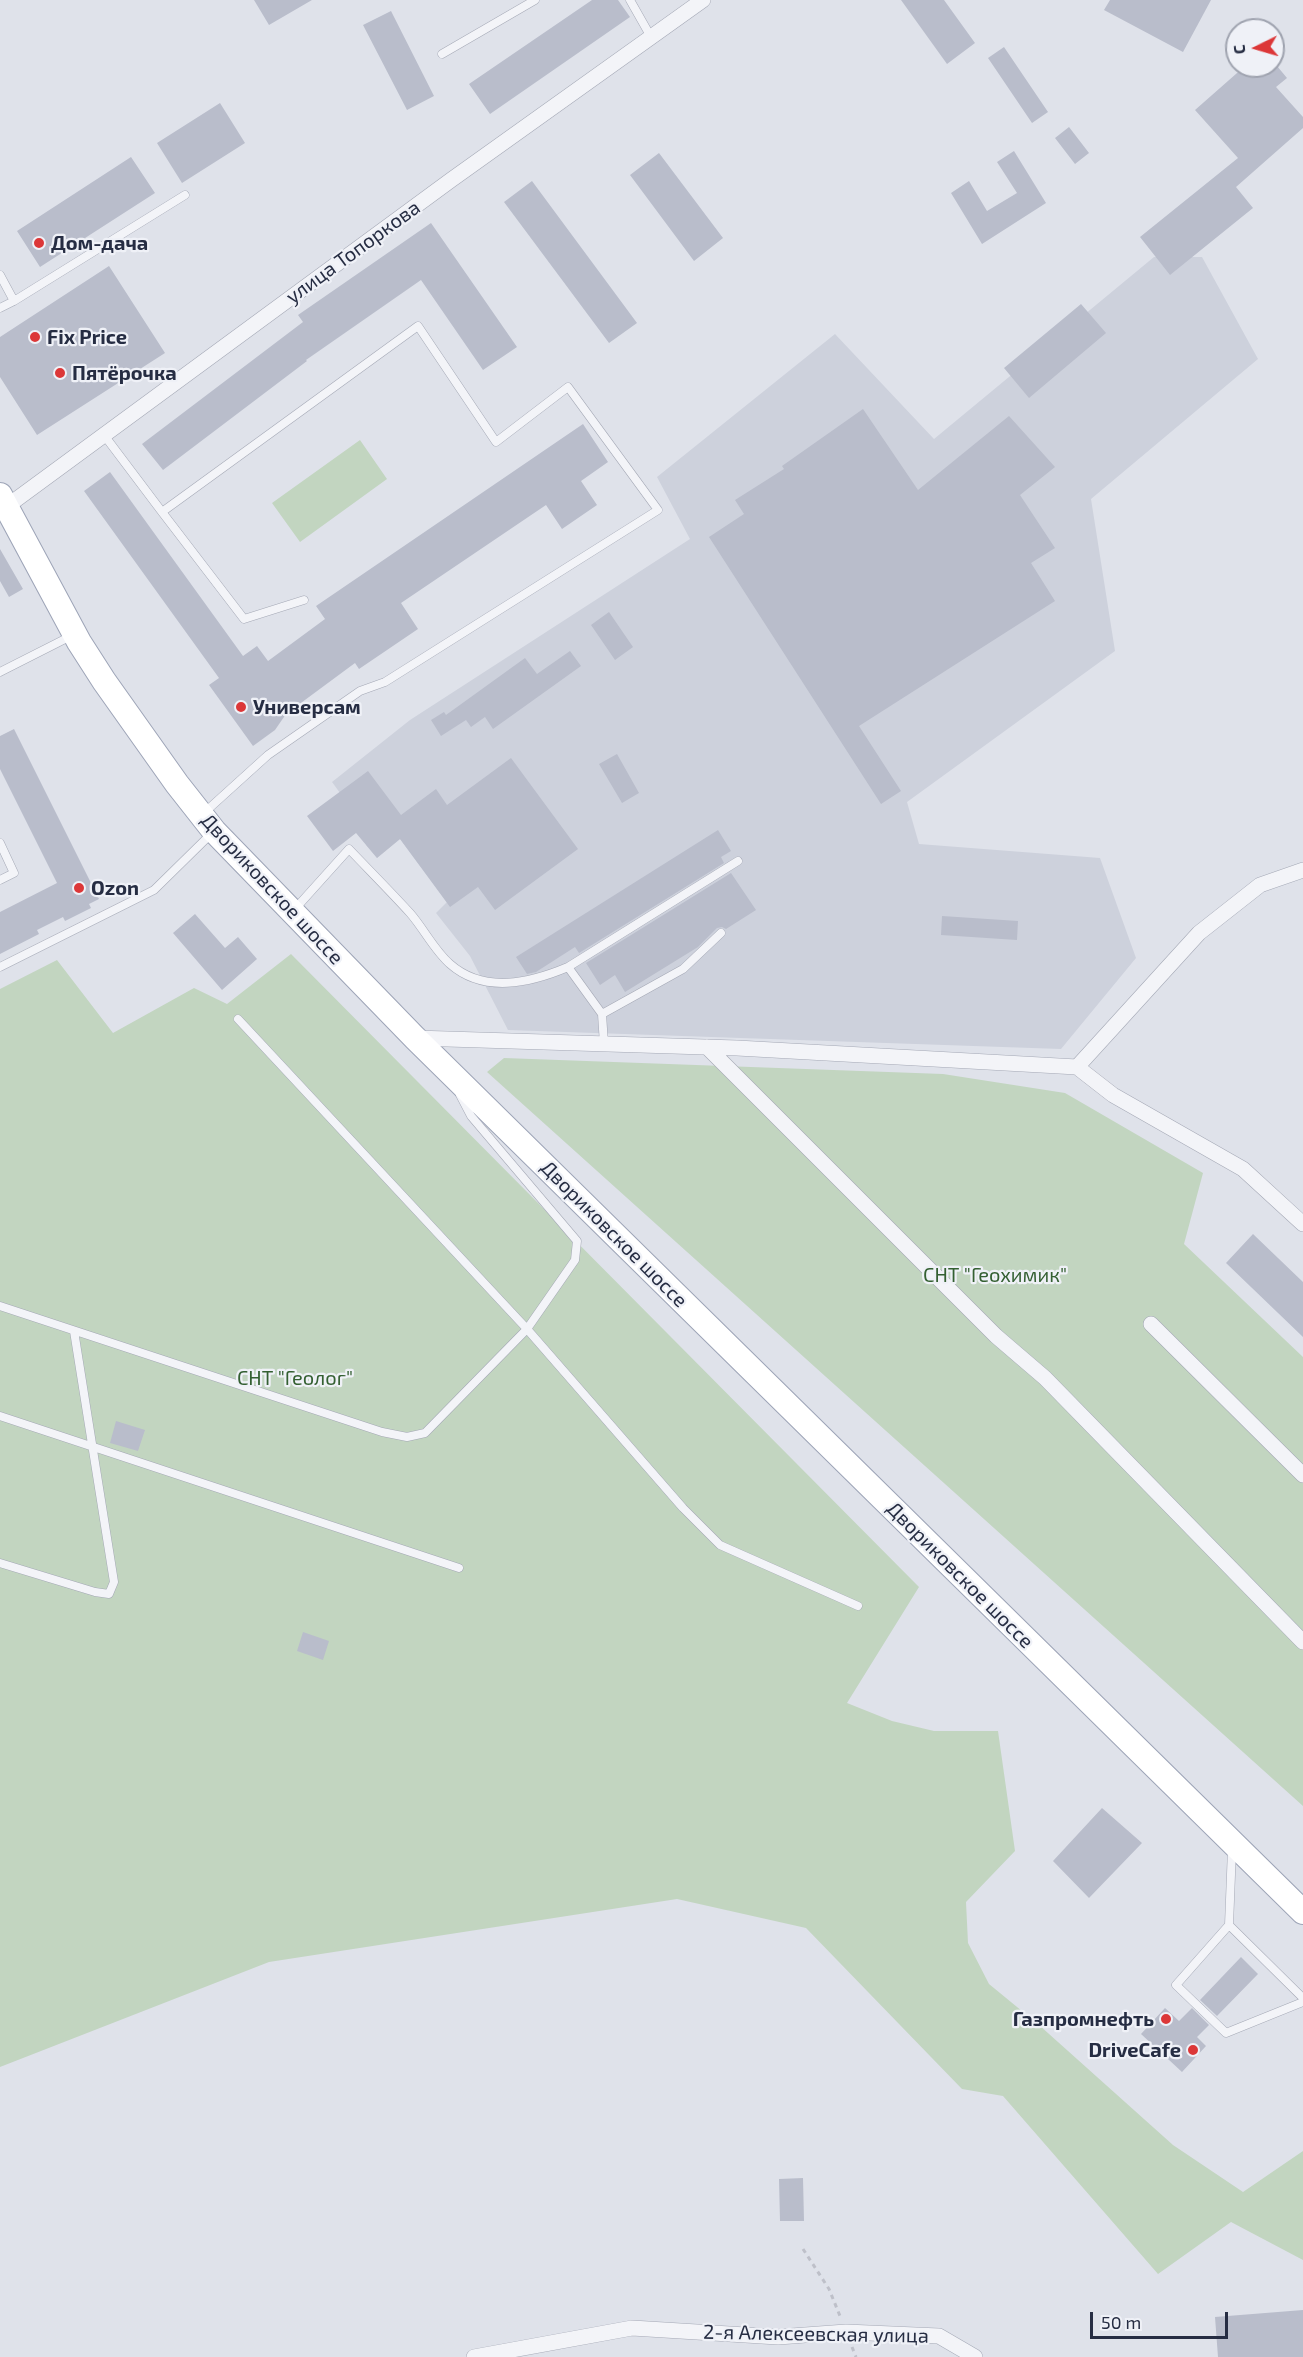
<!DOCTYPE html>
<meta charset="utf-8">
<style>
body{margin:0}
#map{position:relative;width:1303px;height:2357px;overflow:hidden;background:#dfe2ea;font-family:"Exo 2",sans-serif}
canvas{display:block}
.north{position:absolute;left:1225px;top:18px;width:60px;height:60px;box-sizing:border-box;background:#eff1f7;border:2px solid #9fa3af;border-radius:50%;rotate:265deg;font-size:16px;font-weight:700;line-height:24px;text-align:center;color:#262d43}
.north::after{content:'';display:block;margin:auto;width:21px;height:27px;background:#dc3738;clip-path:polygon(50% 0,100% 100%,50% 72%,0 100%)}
.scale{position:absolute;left:1090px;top:2312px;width:138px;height:27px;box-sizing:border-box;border:3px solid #262d43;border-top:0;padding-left:8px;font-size:18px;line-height:21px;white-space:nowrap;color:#262d43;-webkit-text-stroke:4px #eff1f7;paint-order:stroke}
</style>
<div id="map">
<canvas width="1303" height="2357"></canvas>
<div class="north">С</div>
<div class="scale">50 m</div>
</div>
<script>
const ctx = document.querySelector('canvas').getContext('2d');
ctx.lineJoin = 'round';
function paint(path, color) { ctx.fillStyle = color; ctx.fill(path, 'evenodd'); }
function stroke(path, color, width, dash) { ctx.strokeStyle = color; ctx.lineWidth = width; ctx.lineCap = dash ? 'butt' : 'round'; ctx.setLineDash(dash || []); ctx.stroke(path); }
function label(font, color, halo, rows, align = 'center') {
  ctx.font = font + ' "Exo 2",sans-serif'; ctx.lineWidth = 4.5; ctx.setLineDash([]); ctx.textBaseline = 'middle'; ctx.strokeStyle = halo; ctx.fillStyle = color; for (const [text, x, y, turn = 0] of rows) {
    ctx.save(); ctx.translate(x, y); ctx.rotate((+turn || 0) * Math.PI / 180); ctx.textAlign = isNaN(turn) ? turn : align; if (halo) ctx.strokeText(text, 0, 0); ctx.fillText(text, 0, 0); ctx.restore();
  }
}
paint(new Path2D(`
 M 1154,257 L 1202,257 L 1258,359 L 1091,499 L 1115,651 L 907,802 L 919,844 L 1100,858 L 1136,958 L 1061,1049 L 508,1030 L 470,956 L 436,913 L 447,902 L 400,839 L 377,858 L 366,845 L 373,838 L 332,782 L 410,720 L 690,539 L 657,477 L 835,334 L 934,439 Z`), '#cdd1dc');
paint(new Path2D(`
 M 360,440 L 387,479 L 300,542 L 272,503 Z
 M 291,954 L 919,1587 L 847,1703 L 892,1721 L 934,1731 L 998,1731 L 1015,1851 L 966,1902 L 968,1943 L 989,1984 L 1039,2025 L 1173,2145 L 1243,2192 L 1303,2151 L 1303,2260 L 1231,2222 L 1158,2274 L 1003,2096 L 962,2089 L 806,1928 L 677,1899 L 269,1962 L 0,2067 L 0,989 L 57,960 L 113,1033 L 194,988 L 227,1004 Z
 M 504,1058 L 943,1074 L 1065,1093 L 1203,1173 L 1184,1244 L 1303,1357 L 1303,1806 L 487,1072 Z`), '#c2d5c0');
paint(new Path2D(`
 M 254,0 L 312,0 L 269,25 Z
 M 592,0 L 618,0 L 630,17 L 490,114 L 469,84 Z
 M 901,0 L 944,0 L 975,43 L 947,64 Z
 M 1110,0 L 1211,0 L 1183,52 L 1104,10 Z
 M 391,11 L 434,96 L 407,110 L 363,25 Z
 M 1004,47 L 1048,112 L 1032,123 L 988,58 Z
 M 1245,66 L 1277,66 L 1287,78 L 1276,87 L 1303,117 L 1303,128 L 1236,187 L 1253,208 L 1170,275 L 1140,237 L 1238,158 L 1195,110 Z
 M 220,103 L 245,143 L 182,183 L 157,143 Z
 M 1069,127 L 1089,153 L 1075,164 L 1055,138 Z
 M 1014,151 L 1046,203 L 982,244 L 951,193 L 969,181 L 987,211 L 1017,193 L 997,162 Z
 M 659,153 L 723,238 L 694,261 L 630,175 Z
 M 131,157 L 155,193 L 40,267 L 17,231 Z
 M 532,181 L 637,323 L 609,343 L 504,202 Z
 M 431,223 L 517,347 L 483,370 L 421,280 L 306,360 L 307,361 L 163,470 L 142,444 L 303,322 L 298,315 Z
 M 109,266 L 165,353 L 37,435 L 0,377 L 0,337 Z
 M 1081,304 L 1106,333 L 1029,398 L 1004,368 Z
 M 863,409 L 918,490 L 1009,416 L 1055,467 L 1020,495 L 1055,548 L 1031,563 L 1055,601 L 859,726 L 901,791 L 881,804 L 709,537 L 744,514 L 735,500 L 784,469 L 782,466 Z
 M 583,424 L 608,462 L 581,481 L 597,505 L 562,529 L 546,505 L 401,603 L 418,629 L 359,669 L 355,663 L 286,714 L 275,730 L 253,746 L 209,685 L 219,678 L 84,491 L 110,472 L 243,656 L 257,646 L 268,661 L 325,619 L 316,606 Z
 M 0,549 L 23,589 L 9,597 L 0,581 Z
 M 609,612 L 633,647 L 615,660 L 591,625 Z
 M 570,651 L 581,666 L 493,729 L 485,717 L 471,727 L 466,720 L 441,736 L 431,720 L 444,712 L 446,715 L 525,658 L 537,674 Z
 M 14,729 L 99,899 L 89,904 L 91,908 L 65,921 L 63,917 L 37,930 L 39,934 L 0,954 L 0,912 L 57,883 L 0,769 L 0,736 Z
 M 617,754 L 639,793 L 622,803 L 599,764 Z
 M 511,758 L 578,849 L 495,910 L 478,887 L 450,907 L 400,839 L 377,858 L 356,833 L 333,851 L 307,816 L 368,771 L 401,815 L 436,789 L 447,805 Z
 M 718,830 L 731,851 L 721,857 L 724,863 L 579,953 L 575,947 L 536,972 L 527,974 L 516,957 Z
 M 731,873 L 756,910 L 726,929 L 722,927 L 717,928 L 698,947 L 625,992 L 615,975 L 600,985 L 586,963 Z
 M 195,914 L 225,948 L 238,937 L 257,959 L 222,990 L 173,933 Z
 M 942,916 L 1018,921 L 1017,940 L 941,935 Z
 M 1253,1234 L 1303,1282 L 1303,1337 L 1226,1263 Z
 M 116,1421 L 145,1430 L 138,1451 L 110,1443 Z
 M 303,1632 L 329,1641 L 323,1660 L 297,1651 Z
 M 1102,1808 L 1142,1843 L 1089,1898 L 1053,1861 Z
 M 1241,1957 L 1258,1974 L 1217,2016 L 1200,2000 Z
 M 1165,2008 L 1179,2021 L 1192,2008 L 1209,2025 L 1197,2037 L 1206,2046 L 1182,2072 L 1141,2034 Z
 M 803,2178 L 804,2221 L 780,2221 L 779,2179 Z
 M 1303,2310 L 1303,2357 L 1218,2357 L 1215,2317 Z`), '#b9bdcb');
const lane = new Path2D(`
 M 630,0 L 651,37
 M 442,54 L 535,0
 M 0,275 L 14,301 L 0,308
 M 14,301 L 185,195
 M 104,435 L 162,512
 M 0,672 L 71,636
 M 205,812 L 268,755 L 360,691 L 385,682 L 658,510 L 568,387 L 496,442 L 418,326 L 162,512 L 244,619 L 304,600
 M 0,843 L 14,873 L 0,880
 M 295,909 L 349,849 C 369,870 390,891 410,913 C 424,929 434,950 450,964 C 484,994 530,983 568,967 L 738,861
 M 0,967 L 154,890 L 211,834
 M 568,967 L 602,1014
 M 238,1019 L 527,1329 L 683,1508 L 720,1545 L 858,1606
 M 604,1044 L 602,1014 L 683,969 L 721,933
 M 0,1306 L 382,1432 L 407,1437 L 425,1433 L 527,1329 L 575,1260 L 577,1241 L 471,1116 L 460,1095
 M 0,1416 L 459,1568
 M 0,1563 L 95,1592 L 109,1594 L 114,1582 L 74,1331
 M 1232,1849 L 1229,1925 L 1303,1998
 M 1229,1925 L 1176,1985 L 1226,2033 L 1303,2002`);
const street = new Path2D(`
 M 6,507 L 451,180 L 703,0
 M 415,1038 L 737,1048 L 1077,1067 L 1199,933 L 1260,885 L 1303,870
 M 707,1047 L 996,1336 L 1045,1378 L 1303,1642
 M 1077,1067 L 1113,1095 L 1243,1169 L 1303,1224
 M 1151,1324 L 1303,1475
 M 474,2357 L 632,2328 L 778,2337 L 846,2332 L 939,2336 L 975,2357`);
const primary = new Path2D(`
 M 0,495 L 79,642 L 104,681 L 177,784 L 214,831 L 415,1038 L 1303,1912`);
stroke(lane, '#a4a8b5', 9);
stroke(street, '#a4a8b5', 16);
stroke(primary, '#9da4b7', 26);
stroke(new Path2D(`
 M 803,2249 L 829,2289 L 840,2316
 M 852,2347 L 856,2357`), '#bec0c9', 3, [4.5, 4.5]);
stroke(lane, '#f3f4f8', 8);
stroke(street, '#f3f4f8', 15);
stroke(primary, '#fff', 24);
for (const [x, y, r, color] of [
 [39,243,6,"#dc3738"],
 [35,337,6,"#dc3738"],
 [60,373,6,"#dc3738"],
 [241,707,6,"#dc3738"],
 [79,888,6,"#dc3738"],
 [1166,2019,6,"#dc3738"],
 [1193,2050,6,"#dc3738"]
]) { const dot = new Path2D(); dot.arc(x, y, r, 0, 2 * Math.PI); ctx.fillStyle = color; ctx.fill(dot); stroke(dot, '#eff1f7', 2); }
label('bold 20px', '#262d43', '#eff1f7', [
 ["Дом-дача",51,243],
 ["Fix Price",47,337],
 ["Пятёрочка",72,373],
 ["Универсам",253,707],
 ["Ozon",91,888],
 ["Газпромнефть",1154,2019,"right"],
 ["DriveCafe",1181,2050,"right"]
], 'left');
label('20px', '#262d43', '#eff1f7', [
 ["улица Топоркова",353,252,-36],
 ["Двориковское шоссе",272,889,47],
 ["Двориковское шоссе",614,1234,45],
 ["Двориковское шоссе",960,1575,45],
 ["2-я Алексеевская улица",816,2334,1]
]);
label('20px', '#346032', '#eff1f7', [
 ["СНТ \"Геохимик\"",995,1275],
 ["СНТ \"Геолог\"",295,1378]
]);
</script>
